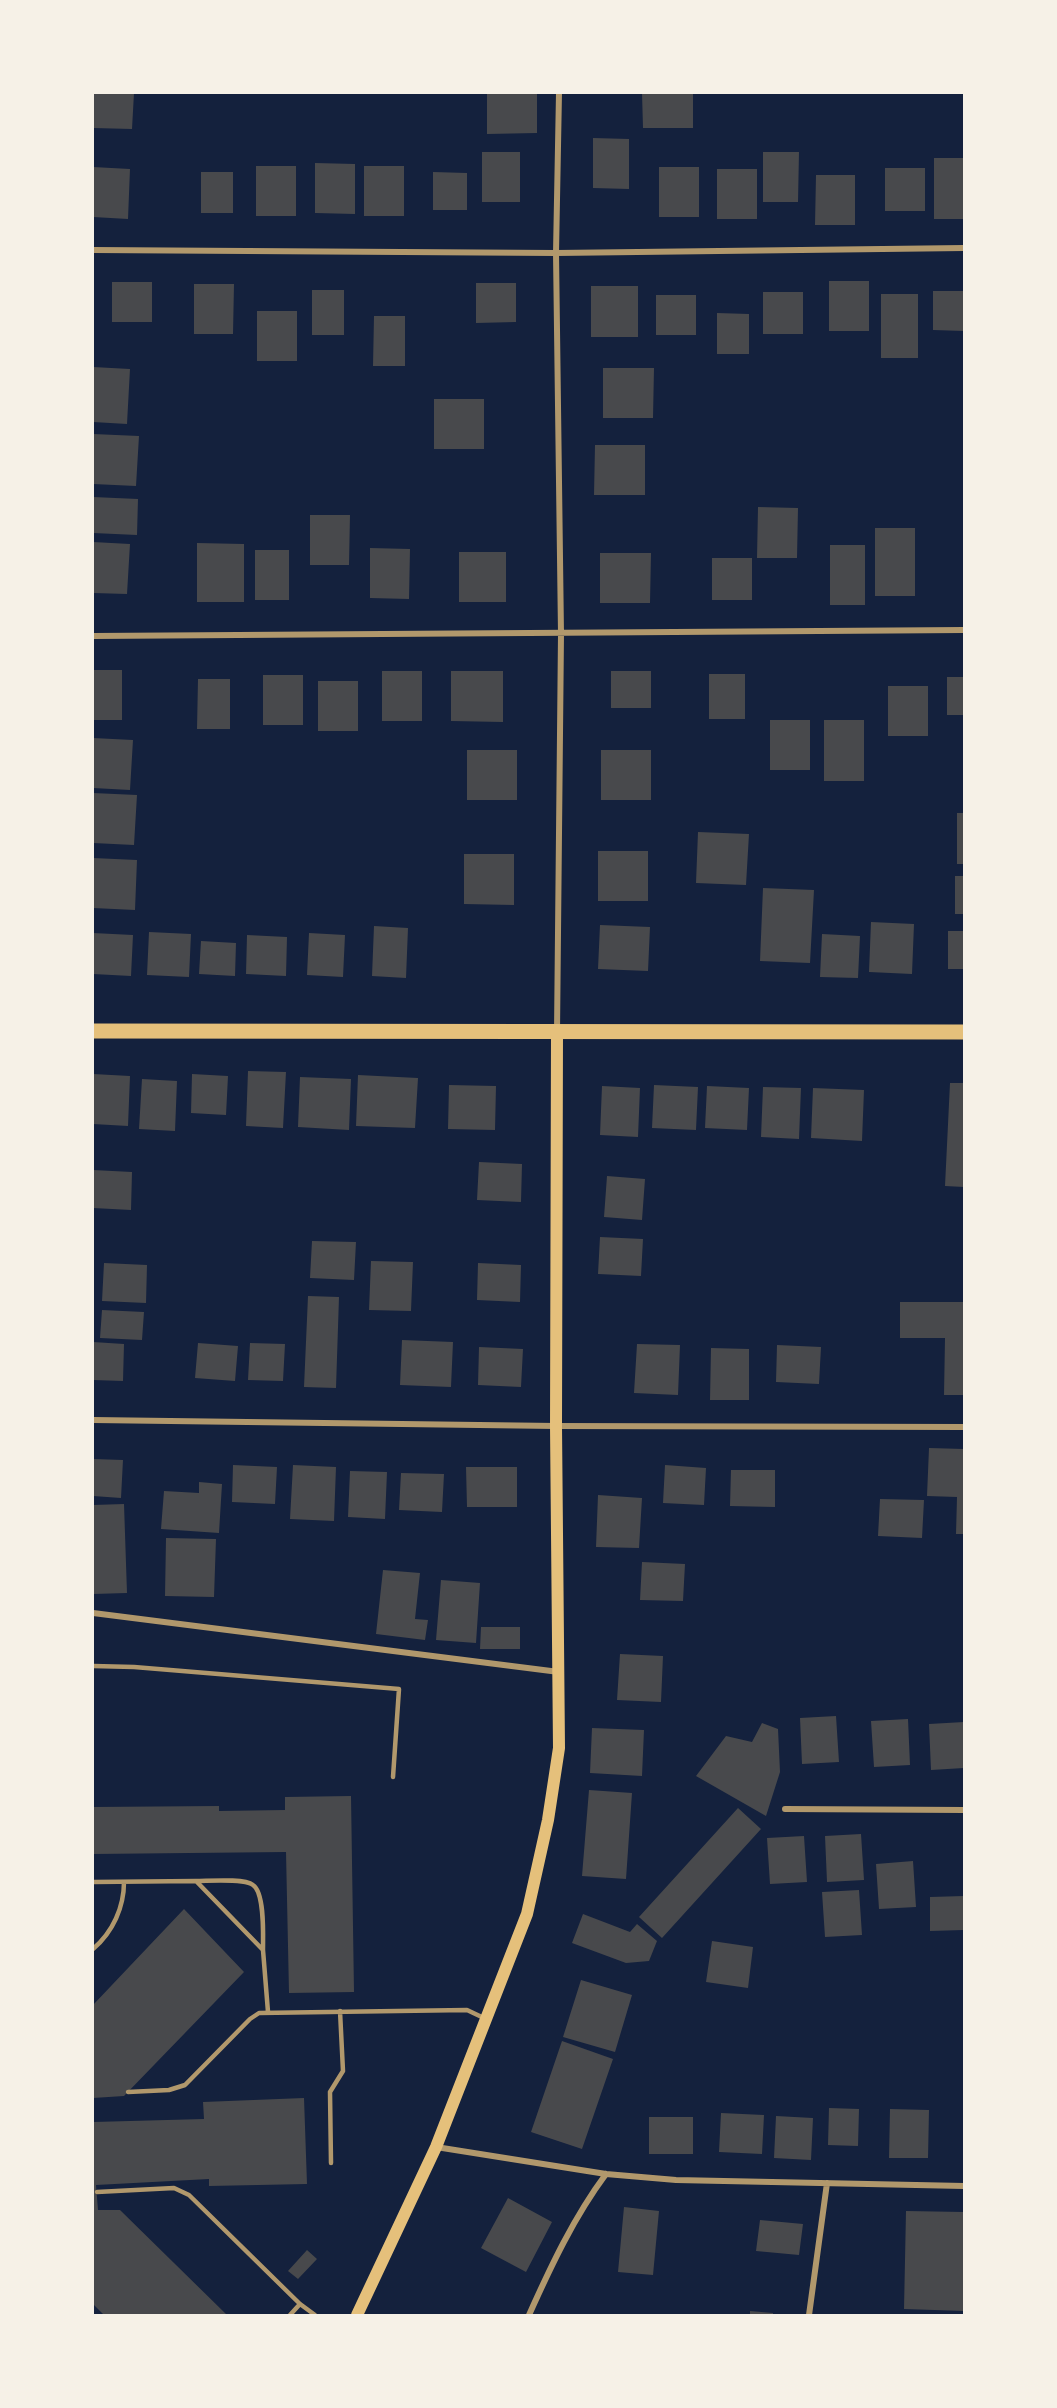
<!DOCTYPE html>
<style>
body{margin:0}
#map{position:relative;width:1057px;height:2408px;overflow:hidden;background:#14213d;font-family:"Roboto Condensed",sans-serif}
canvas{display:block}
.frame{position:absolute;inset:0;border:94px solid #f6f1e7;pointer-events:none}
</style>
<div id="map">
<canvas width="1057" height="2408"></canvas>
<div class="frame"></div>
</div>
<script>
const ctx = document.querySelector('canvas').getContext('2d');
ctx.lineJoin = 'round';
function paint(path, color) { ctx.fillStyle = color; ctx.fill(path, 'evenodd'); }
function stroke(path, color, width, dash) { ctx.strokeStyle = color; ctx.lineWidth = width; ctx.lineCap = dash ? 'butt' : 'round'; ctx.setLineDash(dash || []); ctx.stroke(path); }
paint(new Path2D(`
 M 93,93 L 134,93 L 132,129 L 93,128 Z
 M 487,93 L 537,93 L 537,133 L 487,134 Z
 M 642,93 L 693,93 L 693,128 L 643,128 Z
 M 593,138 L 629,139 L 629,189 L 593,188 Z
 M 482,152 L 520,152 L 520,202 L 482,202 Z
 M 763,152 L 799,152 L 798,202 L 763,202 Z
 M 934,158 L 964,158 L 964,219 L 934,219 Z
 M 315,163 L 355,164 L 355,214 L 315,213 Z
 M 256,166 L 296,166 L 296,216 L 256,216 Z
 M 364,166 L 404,166 L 404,216 L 364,216 Z
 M 93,167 L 130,169 L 128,219 L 93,217 Z
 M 659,167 L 699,167 L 699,217 L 659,217 Z
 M 885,168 L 925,168 L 925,211 L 885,211 Z
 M 717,169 L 757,169 L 757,219 L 717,219 Z
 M 201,172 L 233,172 L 233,213 L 201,213 Z
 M 433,172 L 467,173 L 467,210 L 433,210 Z
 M 816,175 L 855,175 L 855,225 L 815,225 Z
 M 829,281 L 869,281 L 869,331 L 829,331 Z
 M 112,282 L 152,282 L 152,322 L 112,322 Z
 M 476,283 L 516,283 L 516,322 L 476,323 Z
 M 194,284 L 234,284 L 233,334 L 194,334 Z
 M 591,286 L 638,286 L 638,337 L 591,337 Z
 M 312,290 L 344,290 L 344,335 L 312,335 Z
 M 933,291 L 964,291 L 964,331 L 933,330 Z
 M 763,292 L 803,292 L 803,334 L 763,334 Z
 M 881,294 L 918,294 L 918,358 L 881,358 Z
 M 656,295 L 696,295 L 696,335 L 656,335 Z
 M 257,311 L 297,311 L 297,361 L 257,361 Z
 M 717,313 L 749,314 L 749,354 L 717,354 Z
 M 374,316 L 405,316 L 405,366 L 373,366 Z
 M 93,367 L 130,369 L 127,424 L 93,422 Z
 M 603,368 L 654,368 L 653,418 L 603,418 Z
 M 434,399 L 484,399 L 484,449 L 434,449 Z
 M 93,434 L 139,436 L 136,486 L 93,484 Z
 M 595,445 L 645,445 L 645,495 L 594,495 Z
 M 93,497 L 138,499 L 137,535 L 93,533 Z
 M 758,507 L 798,508 L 797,558 L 757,558 Z
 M 310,515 L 350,515 L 349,565 L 310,565 Z
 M 875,528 L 915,528 L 915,596 L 875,596 Z
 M 93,542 L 130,544 L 127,594 L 93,593 Z
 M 197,543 L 244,544 L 244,602 L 197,602 Z
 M 830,545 L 865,545 L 865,605 L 830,605 Z
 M 370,548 L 410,549 L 409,599 L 370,598 Z
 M 255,550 L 289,550 L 289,600 L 255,600 Z
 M 459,552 L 506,552 L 506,602 L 459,602 Z
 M 600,553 L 651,553 L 650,603 L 600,603 Z
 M 712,558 L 752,558 L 752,600 L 712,600 Z
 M 93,670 L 122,670 L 122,720 L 93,720 Z
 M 382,671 L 422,671 L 422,721 L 382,721 Z
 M 451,671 L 503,671 L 503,722 L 451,721 Z
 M 611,671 L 651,671 L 651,708 L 611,708 Z
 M 709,674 L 745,674 L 745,719 L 709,719 Z
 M 263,675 L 303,675 L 303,725 L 263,725 Z
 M 947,677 L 964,677 L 964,715 L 947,715 Z
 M 198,679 L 230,679 L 230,729 L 197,729 Z
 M 318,681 L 358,681 L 358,731 L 318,731 Z
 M 888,686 L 928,686 L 928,736 L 888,736 Z
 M 770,720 L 810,720 L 810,770 L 770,770 Z
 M 824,720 L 864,720 L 864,781 L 824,781 Z
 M 93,738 L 133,740 L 130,790 L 93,788 Z
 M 467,750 L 517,750 L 517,800 L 467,800 Z
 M 601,750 L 651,750 L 651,800 L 601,800 Z
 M 93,793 L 137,795 L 134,845 L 93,843 Z
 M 957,813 L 964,813 L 964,864 L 957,864 Z
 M 698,832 L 749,834 L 746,885 L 696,883 Z
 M 598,851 L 648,851 L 648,901 L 598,901 Z
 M 464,854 L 514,854 L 514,905 L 464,904 Z
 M 93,858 L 137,860 L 135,910 L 93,908 Z
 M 955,876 L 964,876 L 964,914 L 955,914 Z
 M 763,888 L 814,890 L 810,963 L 760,961 Z
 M 871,922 L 914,924 L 912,974 L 869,972 Z
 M 600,925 L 650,927 L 648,971 L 598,969 Z
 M 374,926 L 408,928 L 406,978 L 372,976 Z
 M 948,931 L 964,931 L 964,969 L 948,969 Z
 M 149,932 L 191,934 L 189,977 L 147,975 Z
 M 93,933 L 133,935 L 131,976 L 93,974 Z
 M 309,933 L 345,935 L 343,977 L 307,975 Z
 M 822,934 L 860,936 L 858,978 L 820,977 Z
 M 247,935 L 287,937 L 286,976 L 246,974 Z
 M 201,941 L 236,943 L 235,976 L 199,974 Z
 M 248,1071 L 286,1072 L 283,1128 L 246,1126 Z
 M 93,1074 L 130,1076 L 128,1126 L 93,1124 Z
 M 192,1074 L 228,1076 L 226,1115 L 191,1113 Z
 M 358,1075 L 418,1078 L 415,1128 L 356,1126 Z
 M 300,1077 L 351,1079 L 349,1130 L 298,1127 Z
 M 142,1079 L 177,1081 L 175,1131 L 139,1129 Z
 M 950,1083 L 964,1083 L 964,1187 L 945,1186 Z
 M 449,1085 L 496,1086 L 495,1130 L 448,1129 Z
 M 654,1085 L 698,1087 L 696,1130 L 652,1128 Z
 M 602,1086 L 640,1088 L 638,1137 L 600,1135 Z
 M 707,1086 L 749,1088 L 747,1130 L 705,1128 Z
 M 763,1087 L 801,1088 L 799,1139 L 761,1137 Z
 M 813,1088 L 864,1090 L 862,1141 L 811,1138 Z
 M 479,1162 L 522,1164 L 521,1202 L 477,1200 Z
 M 93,1170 L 132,1172 L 131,1210 L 93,1208 Z
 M 607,1176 L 645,1179 L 642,1220 L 604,1217 Z
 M 600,1237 L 643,1239 L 641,1276 L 598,1274 Z
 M 312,1241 L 356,1242 L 354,1280 L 310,1278 Z
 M 371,1261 L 413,1262 L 411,1311 L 369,1310 Z
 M 104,1263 L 147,1265 L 146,1303 L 102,1301 Z
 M 478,1263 L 521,1265 L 520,1302 L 477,1300 Z
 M 308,1296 L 339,1297 L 336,1388 L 304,1387 Z
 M 900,1302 L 964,1302 L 964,1395 L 944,1395 L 945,1338 L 900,1338 Z
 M 102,1310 L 144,1312 L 142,1340 L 100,1338 Z
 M 402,1340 L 453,1342 L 451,1387 L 400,1385 Z
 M 93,1342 L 124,1344 L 123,1381 L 93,1380 Z
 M 198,1343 L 238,1346 L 235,1381 L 195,1378 Z
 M 250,1343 L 285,1344 L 283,1381 L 248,1380 Z
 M 637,1344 L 680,1345 L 678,1395 L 634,1393 Z
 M 777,1345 L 821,1347 L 819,1384 L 776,1382 Z
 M 479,1347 L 523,1349 L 521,1387 L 478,1385 Z
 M 711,1348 L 749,1349 L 749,1400 L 710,1400 Z
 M 929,1448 L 964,1449 L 964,1534 L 956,1534 L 957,1497 L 927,1496 Z
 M 93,1459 L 123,1460 L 121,1498 L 93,1496 Z
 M 233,1465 L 277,1467 L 275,1504 L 232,1502 Z
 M 293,1465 L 336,1467 L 334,1521 L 290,1519 Z
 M 665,1465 L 706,1468 L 704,1505 L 663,1503 Z
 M 466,1467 L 517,1467 L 517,1507 L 467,1507 Z
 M 731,1470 L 775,1470 L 775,1507 L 730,1506 Z
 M 350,1471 L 387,1472 L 385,1519 L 348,1517 Z
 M 401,1473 L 444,1474 L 442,1512 L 399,1510 Z
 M 199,1482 L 222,1484 L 219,1533 L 161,1529 L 164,1491 L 199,1493 Z
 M 598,1495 L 642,1498 L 639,1548 L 596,1547 Z
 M 880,1499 L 924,1500 L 922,1538 L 878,1536 Z
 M 124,1504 L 127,1593 L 93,1594 L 93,1505 Z
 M 166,1538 L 216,1539 L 214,1597 L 165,1596 Z
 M 642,1562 L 685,1564 L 683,1601 L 640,1600 Z
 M 383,1570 L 420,1573 L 415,1619 L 428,1620 L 425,1640 L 376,1634 Z
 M 441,1580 L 480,1583 L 476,1643 L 436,1640 Z
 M 481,1627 L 520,1627 L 520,1649 L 480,1649 Z
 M 620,1654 L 663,1656 L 661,1702 L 617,1700 Z
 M 836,1716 L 839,1762 L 802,1764 L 800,1718 Z
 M 908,1719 L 910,1765 L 874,1767 L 871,1721 Z
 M 964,1722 L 964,1768 L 931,1770 L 929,1724 Z
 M 762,1723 L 778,1729 L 780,1772 L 766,1816 L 696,1776 L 726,1736 L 752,1742 Z
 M 592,1728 L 644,1730 L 642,1776 L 590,1773 Z
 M 589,1790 L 632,1793 L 626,1879 L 582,1876 Z
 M 351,1796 L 354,1992 L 289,1993 L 286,1852 L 93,1854 L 93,1807 L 219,1806 L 219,1811 L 285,1810 L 285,1797 Z
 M 738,1808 L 761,1829 L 662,1938 L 639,1917 Z
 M 861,1834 L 864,1880 L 827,1882 L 825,1836 Z
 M 804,1836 L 807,1882 L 770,1884 L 767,1838 Z
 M 913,1861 L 916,1907 L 879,1909 L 876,1864 Z
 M 859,1890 L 862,1935 L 825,1937 L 822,1892 Z
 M 964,1896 L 964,1930 L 930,1931 L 930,1897 Z
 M 184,1909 L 244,1972 L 124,2096 L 93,2098 L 93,2005 Z
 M 583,1914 L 630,1932 L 637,1924 L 657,1941 L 649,1961 L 626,1963 L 572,1943 Z
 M 712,1941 L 753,1947 L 748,1988 L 706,1982 Z
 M 581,1980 L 632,1995 L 615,2052 L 563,2037 Z
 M 562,2041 L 613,2059 L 582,2149 L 531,2132 Z
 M 304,2098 L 307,2184 L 209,2186 L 209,2179 L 96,2185 L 98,2210 L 120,2210 L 227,2315 L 104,2315 L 93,2304 L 93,2122 L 204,2119 L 203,2102 Z
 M 829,2108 L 859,2109 L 858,2146 L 828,2145 Z
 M 890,2109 L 929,2110 L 928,2158 L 889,2158 Z
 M 721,2113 L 764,2115 L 762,2154 L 719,2152 Z
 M 776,2116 L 813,2118 L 811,2160 L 774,2158 Z
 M 649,2117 L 693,2117 L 693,2154 L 649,2154 Z
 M 508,2198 L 552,2222 L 526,2272 L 481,2248 Z
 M 624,2207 L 659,2211 L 653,2275 L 618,2272 Z
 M 906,2211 L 964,2212 L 964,2311 L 904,2309 Z
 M 760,2220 L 803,2224 L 799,2255 L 756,2251 Z
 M 307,2250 L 317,2259 L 298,2279 L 288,2271 Z
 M 750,2311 L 773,2313 L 773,2315 L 750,2315 Z`), '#48494c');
stroke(new Path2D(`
 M 93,1666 L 134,1667 L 399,1689 L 393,1777
 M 196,1881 C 209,1881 244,1878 253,1885 C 265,1893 263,1936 263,1950
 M 93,1882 L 196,1881 L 263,1950 L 268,2012
 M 93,1949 C 113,1932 124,1907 124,1882
 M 128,2092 L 169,2090 L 185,2085 L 250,2019 L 259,2013 L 467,2010 L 486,2019
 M 331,2163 L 330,2092 L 343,2071 L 340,2011
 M 97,2192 L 174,2188 L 189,2195 L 300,2304 L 315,2315
 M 290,2315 L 300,2304`), '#b1986c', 4.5);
stroke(new Path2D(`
 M 93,250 L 556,253 L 964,248
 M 93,636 L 964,630
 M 557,1032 L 561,634 L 556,253 L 559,93
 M 93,1420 L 556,1426 L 964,1427
 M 93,1613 L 559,1672
 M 785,1809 L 964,1810
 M 436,2147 L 606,2174 L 676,2180 L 964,2186
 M 529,2315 C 551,2266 574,2217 606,2174
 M 809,2315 L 827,2183`), '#b1986c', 6);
stroke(new Path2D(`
 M 357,2315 L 436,2147 L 527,1914 L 548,1820 L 559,1748 L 556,1426 L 557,1033`), '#e5c07b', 12);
stroke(new Path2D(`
 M 93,1031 L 964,1032`), '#e5c07b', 15);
</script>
